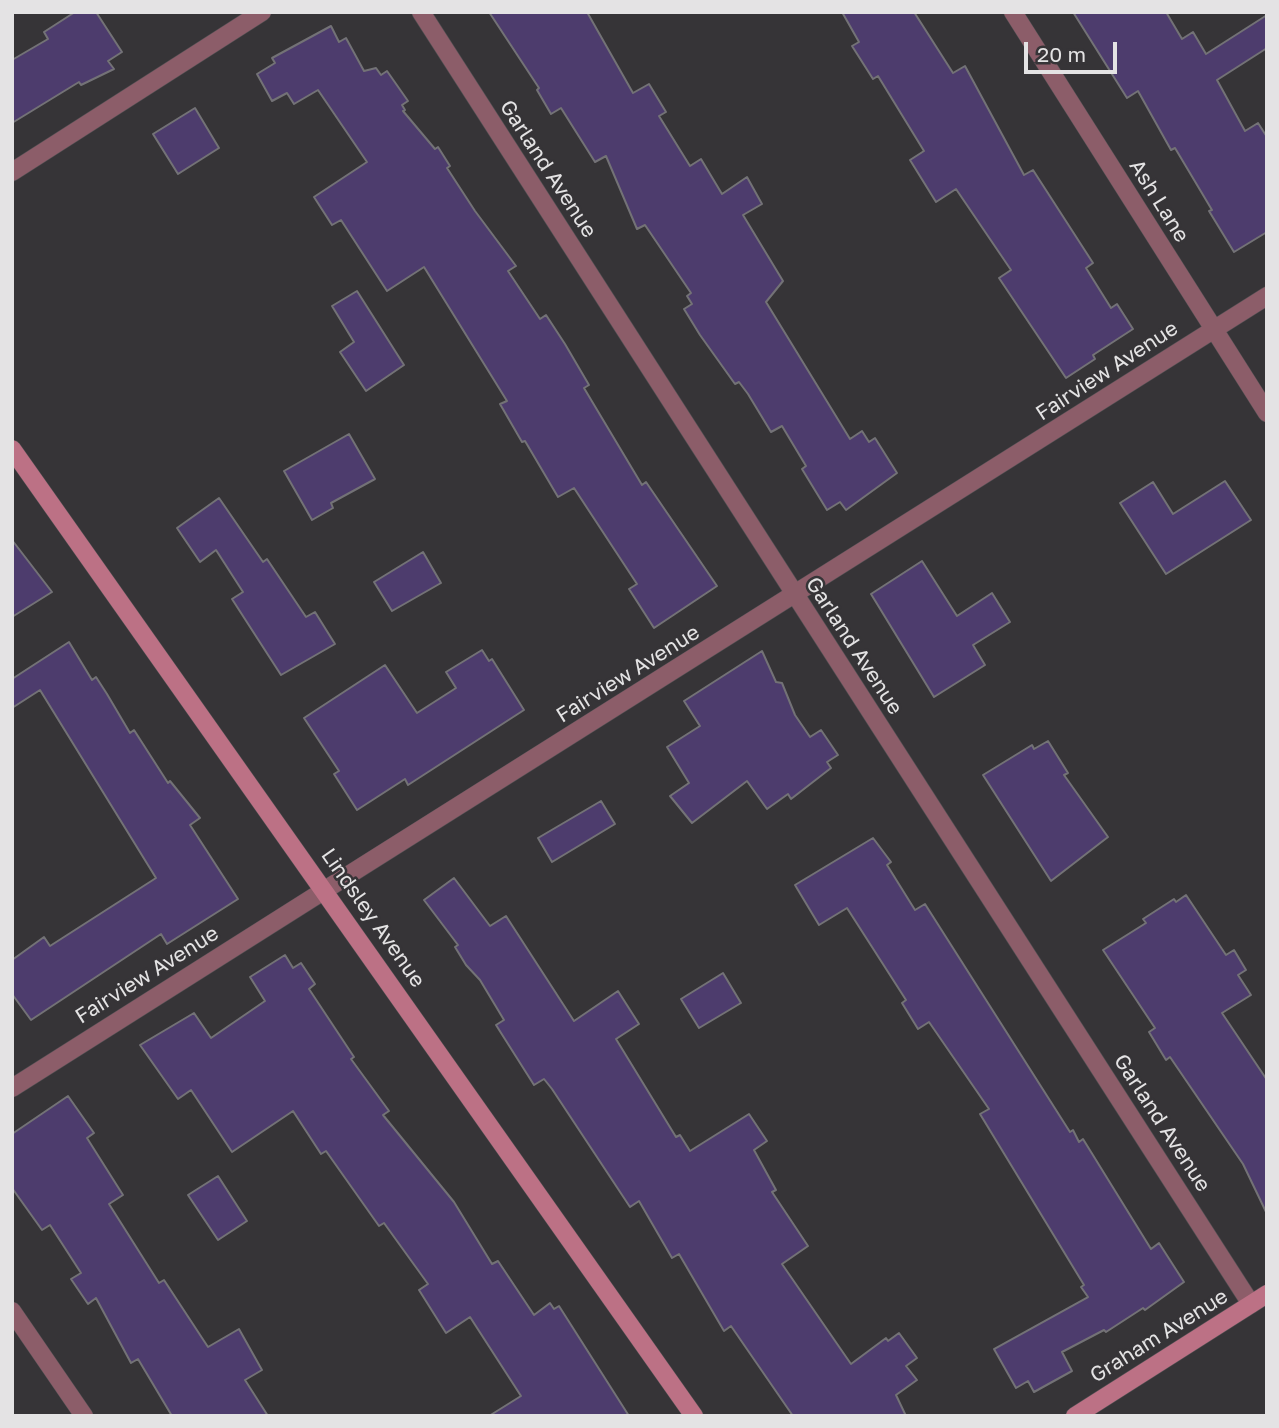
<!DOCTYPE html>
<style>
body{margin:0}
#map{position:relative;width:1279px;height:1428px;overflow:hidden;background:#363437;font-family:"Golos Text",sans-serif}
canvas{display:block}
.frame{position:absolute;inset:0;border:14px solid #e4e3e4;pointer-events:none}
.scale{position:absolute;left:1024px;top:42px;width:93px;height:32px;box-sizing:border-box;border:4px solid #e4e3e4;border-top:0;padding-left:9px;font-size:21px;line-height:24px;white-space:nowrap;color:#e4e3e4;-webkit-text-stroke:5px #363437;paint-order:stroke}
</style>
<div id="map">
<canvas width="1279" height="1428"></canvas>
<div class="frame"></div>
<div class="scale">20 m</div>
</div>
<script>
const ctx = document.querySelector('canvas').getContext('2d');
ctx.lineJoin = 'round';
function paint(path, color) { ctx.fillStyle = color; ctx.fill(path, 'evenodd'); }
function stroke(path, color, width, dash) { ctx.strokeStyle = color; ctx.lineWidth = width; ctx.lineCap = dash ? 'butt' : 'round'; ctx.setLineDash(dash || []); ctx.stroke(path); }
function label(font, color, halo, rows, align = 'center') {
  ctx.font = font + ' "Golos Text",sans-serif'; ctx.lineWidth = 5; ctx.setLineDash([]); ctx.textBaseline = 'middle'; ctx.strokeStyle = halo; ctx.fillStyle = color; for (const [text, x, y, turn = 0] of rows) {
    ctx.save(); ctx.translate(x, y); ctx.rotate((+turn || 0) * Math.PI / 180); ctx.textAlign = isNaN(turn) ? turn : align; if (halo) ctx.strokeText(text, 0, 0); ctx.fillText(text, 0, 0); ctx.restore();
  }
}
const building = new Path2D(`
 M 75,12 L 96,12 L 122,52 L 108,61 L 114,69 L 81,85 L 79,82 L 12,123 L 12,60 L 48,39 L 44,32 Z
 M 489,12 L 587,12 L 633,93 L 649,84 L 666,112 L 659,116 L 690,166 L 701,159 L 722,194 L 747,177 L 762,204 L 743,215 L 783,281 L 766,302 L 850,439 L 862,431 L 869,442 L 875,438 L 897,473 L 846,510 L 840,502 L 827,510 L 802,469 L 806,466 L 782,426 L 771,432 L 748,394 L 739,382 L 735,384 L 700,335 L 684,309 L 692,304 L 687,296 L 691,293 L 645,225 L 637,229 L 606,156 L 595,162 L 561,108 L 551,114 L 537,90 L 539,88 Z
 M 842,12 L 914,12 L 953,73 L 965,66 L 1024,175 L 1033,170 L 1093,263 L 1086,268 L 1111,308 L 1117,304 L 1133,329 L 1093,355 L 1095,359 L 1066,378 L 999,278 L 1011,270 L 956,189 L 936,202 L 910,160 L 924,151 L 878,76 L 873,79 L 852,46 L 859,42 Z
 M 1073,12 L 1166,12 L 1182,39 L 1193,32 L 1206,54 L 1267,15 L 1267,48 L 1217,80 L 1245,131 L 1258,123 L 1267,137 L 1267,232 L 1234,252 L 1209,211 L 1212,210 L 1175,148 L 1171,150 L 1138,91 L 1127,98 Z
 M 331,26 L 339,42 L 346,38 L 364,71 L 376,68 L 381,75 L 387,71 L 408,101 L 402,105 L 405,110 L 403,111 L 435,149 L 438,147 L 450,166 L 447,168 L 475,211 L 516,266 L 508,271 L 540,319 L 546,315 L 565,344 L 589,385 L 584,388 L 642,485 L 646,482 L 717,586 L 654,628 L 629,589 L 637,584 L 574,488 L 558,497 L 525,441 L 522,442 L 500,404 L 507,401 L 424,267 L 387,291 L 341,220 L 332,225 L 314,197 L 367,162 L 318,90 L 294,104 L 287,93 L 272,101 L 257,74 L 275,63 L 272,58 Z
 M 195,108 L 219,148 L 178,174 L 153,134 Z
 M 357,291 L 404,365 L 366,391 L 340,352 L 354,342 L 332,306 Z
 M 349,434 L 375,479 L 331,503 L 333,508 L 312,520 L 284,471 Z
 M 1225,481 L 1251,520 L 1166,574 L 1120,503 L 1153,482 L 1173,514 Z
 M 219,498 L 263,562 L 267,559 L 306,617 L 315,612 L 335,644 L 281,675 L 232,599 L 243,592 L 216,550 L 200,562 L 177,528 Z
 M 12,540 L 52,592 L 12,617 Z
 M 423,552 L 441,583 L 392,611 L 374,582 Z
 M 922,561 L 957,616 L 992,593 L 1010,622 L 973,645 L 985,665 L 934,697 L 871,594 Z
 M 69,642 L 92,680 L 96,677 L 107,694 L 130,733 L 134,730 L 168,783 L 170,781 L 200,818 L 190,825 L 238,899 L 167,944 L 161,934 L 31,1020 L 12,994 L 12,960 L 44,937 L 50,946 L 156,878 L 40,690 L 12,708 L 12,679 Z
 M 482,650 L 489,661 L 492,659 L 524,710 L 408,785 L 405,779 L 357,810 L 334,774 L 339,771 L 304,718 L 385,665 L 417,713 L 456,688 L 446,672 Z
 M 762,651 L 776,682 L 782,683 L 795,715 L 810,737 L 821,730 L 838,755 L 827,762 L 831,768 L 791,799 L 788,794 L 767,809 L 747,781 L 692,823 L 670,796 L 689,783 L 667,747 L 700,726 L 684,701 Z
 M 1048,741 L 1068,773 L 1064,775 L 1108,837 L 1051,881 L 983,775 L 1032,745 L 1034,749 Z
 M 601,801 L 615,824 L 552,862 L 538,838 Z
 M 873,838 L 891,862 L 887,865 L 915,910 L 925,904 L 1070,1132 L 1073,1130 L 1079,1142 L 1083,1139 L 1151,1249 L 1159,1243 L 1184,1282 L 1145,1310 L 1143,1308 L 1106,1332 L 1104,1330 L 1062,1352 L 1072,1371 L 1034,1392 L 1028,1381 L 1016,1388 L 994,1349 L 1088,1297 L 1081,1287 L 1084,1285 L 980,1114 L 989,1109 L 929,1022 L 918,1029 L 902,1003 L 906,1000 L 847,908 L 819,925 L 795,885 Z
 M 454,878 L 490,926 L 506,916 L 574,1021 L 618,991 L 639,1024 L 616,1039 L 676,1137 L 680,1135 L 690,1151 L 749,1114 L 767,1141 L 754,1150 L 776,1190 L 772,1192 L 808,1246 L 782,1264 L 851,1364 L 886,1338 L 888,1341 L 899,1333 L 917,1358 L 906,1366 L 917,1380 L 896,1395 L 906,1416 L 793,1416 L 731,1326 L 724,1331 L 679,1254 L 672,1258 L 639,1201 L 630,1207 L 552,1089 L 544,1079 L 534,1085 L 496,1025 L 504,1020 L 480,980 L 466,965 L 455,947 L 458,945 L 424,900 Z
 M 1186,895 L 1226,955 L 1234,950 L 1246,970 L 1238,975 L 1251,995 L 1222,1013 L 1267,1080 L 1267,1214 L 1243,1164 L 1170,1057 L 1166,1060 L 1149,1032 L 1155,1028 L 1103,950 L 1146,923 L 1143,919 L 1174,899 L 1176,902 Z
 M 285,955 L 293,968 L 301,963 L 315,984 L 309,989 L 354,1057 L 351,1059 L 389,1111 L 383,1115 L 454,1202 L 492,1264 L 498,1261 L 534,1315 L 550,1303 L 554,1309 L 559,1306 L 629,1416 L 489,1416 L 521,1396 L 470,1317 L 446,1333 L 419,1290 L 428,1284 L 384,1223 L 379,1226 L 326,1151 L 321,1154 L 293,1111 L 232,1152 L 191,1090 L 178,1099 L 140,1045 L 194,1013 L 211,1038 L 265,1001 L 250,977 Z
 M 723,973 L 741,1003 L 699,1028 L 681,999 Z
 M 68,1096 L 94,1133 L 87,1138 L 123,1195 L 109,1204 L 159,1283 L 164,1280 L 208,1347 L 239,1329 L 262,1370 L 245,1380 L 268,1416 L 172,1416 L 138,1359 L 131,1363 L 96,1298 L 88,1304 L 71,1279 L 81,1273 L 50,1225 L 42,1230 L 12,1188 L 12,1134 Z
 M 218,1176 L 247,1221 L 218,1240 L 188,1195 Z`);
paint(building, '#4d3c6d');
stroke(building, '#737276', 2);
const street = new Path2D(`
 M 421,12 L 1251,1304
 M 1013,12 L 1267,413
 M 12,172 L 262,12
 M 12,1088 C 429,822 850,563 1267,296
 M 12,1311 L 84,1416`);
const secondary = new Path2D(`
 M 12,449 L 694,1416
 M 1075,1416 L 1267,1294`);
stroke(street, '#525053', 19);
stroke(secondary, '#525053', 19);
stroke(street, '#8c5d69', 18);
stroke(secondary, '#bc7185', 18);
label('21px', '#e4e3e4', '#363437', [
 ["Garland Avenue",548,169,57],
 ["Ash Lane",1159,201,58],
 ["Fairview Avenue",1107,371,-33],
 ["Garland Avenue",854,646,57],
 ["Fairview Avenue",628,674,-32],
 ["Lindsley Avenue",373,918,55],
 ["Fairview Avenue",147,975,-32],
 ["Garland Avenue",1162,1123,57],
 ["Graham Avenue",1159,1336,-32]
]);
</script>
